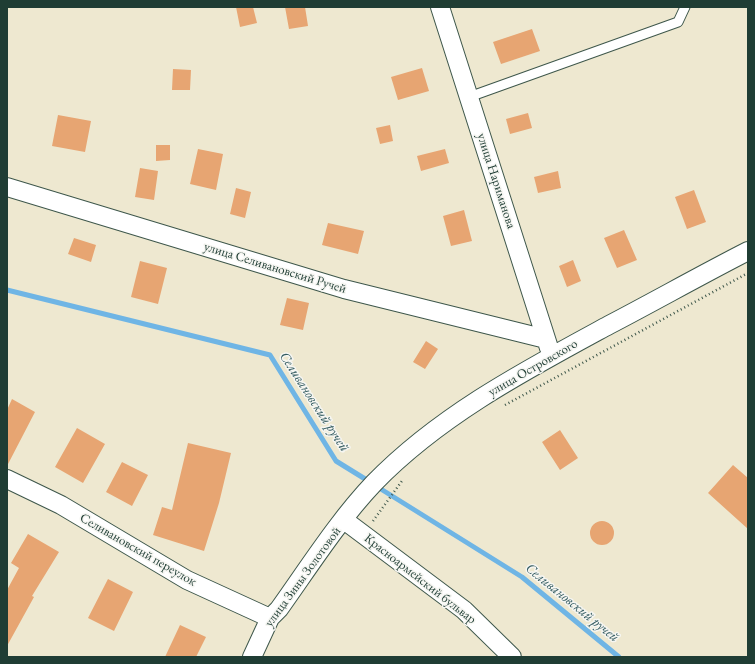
<!DOCTYPE html>
<meta charset="utf-8">
<style>
body{margin:0}
#map{position:relative;width:755px;height:664px;overflow:hidden;background:#eee8d0;font-family:"EB Garamond",serif}
canvas{display:block}
.frame{position:absolute;inset:0;border:8px solid #1f3d34;pointer-events:none}
</style>
<div id="map">
<canvas width="755" height="664"></canvas>
<div class="frame"></div>
</div>
<script>
const ctx = document.querySelector('canvas').getContext('2d');
ctx.lineJoin = 'round';
function stroke(path, color, width, dash) { ctx.strokeStyle = color; ctx.lineWidth = width; ctx.lineCap = dash ? 'butt' : 'round'; ctx.setLineDash(dash || []); ctx.stroke(path); }
function paint(path, color) { ctx.fillStyle = color; ctx.fill(path, 'evenodd'); }
function label(font, color, halo, rows, align = 'center') {
  ctx.font = font + ' "EB Garamond",serif'; ctx.lineWidth = 3; ctx.setLineDash([]); ctx.textBaseline = 'middle'; ctx.strokeStyle = halo; ctx.fillStyle = color; for (const [text, x, y, turn = 0] of rows) {
    ctx.save(); ctx.translate(x, y); ctx.rotate((+turn || 0) * Math.PI / 180); ctx.textAlign = isNaN(turn) ? turn : align; if (halo) ctx.strokeText(text, 0, 0); ctx.fillText(text, 0, 0); ctx.restore();
  }
}
stroke(new Path2D(`
 M 7,290 L 270,355 L 336,461 L 370,482
 M 376,486 L 522,577 L 619,657`), '#6fb5e5', 5);
paint(new Path2D(`
 M 236,7 L 253,7 L 257,23 L 240,27 Z
 M 285,7 L 305,7 L 308,26 L 289,29 Z
 M 532,29 L 540,51 L 501,64 L 493,42 Z
 M 422,68 L 429,91 L 398,100 L 391,77 Z
 M 173,69 L 191,70 L 190,90 L 172,90 Z
 M 528,113 L 532,128 L 510,134 L 506,119 Z
 M 58,115 L 91,121 L 85,152 L 52,146 Z
 M 390,125 L 393,141 L 380,144 L 376,128 Z
 M 156,145 L 170,145 L 170,160 L 156,161 Z
 M 198,149 L 223,154 L 216,190 L 190,184 Z
 M 445,149 L 449,163 L 421,171 L 417,156 Z
 M 140,168 L 158,171 L 154,200 L 135,197 Z
 M 558,171 L 561,188 L 538,193 L 534,177 Z
 M 236,188 L 251,192 L 245,218 L 230,214 Z
 M 694,190 L 706,222 L 687,229 L 675,197 Z
 M 464,210 L 472,241 L 451,246 L 443,216 Z
 M 328,223 L 364,231 L 358,254 L 322,245 Z
 M 624,230 L 637,260 L 617,268 L 604,238 Z
 M 74,238 L 96,245 L 91,262 L 68,254 Z
 M 573,260 L 581,281 L 567,287 L 559,266 Z
 M 140,261 L 167,268 L 158,304 L 131,297 Z
 M 287,298 L 309,303 L 303,330 L 280,325 Z
 M 426,341 L 438,349 L 425,369 L 413,362 Z
 M 12,399 L 35,412 L 7,466 L 7,410 Z
 M 77,428 L 105,444 L 83,483 L 55,467 Z
 M 560,430 L 578,458 L 560,470 L 542,442 Z
 M 188,443 L 231,453 L 219,503 L 204,551 L 153,535 L 162,507 L 172,510 Z
 M 122,462 L 148,475 L 132,506 L 106,492 Z
 M 733,465 L 748,478 L 748,529 L 708,493 Z
 M590 533a12 12 0 1 1 24 0a12 12 0 1 1-24 0Z
 M 28,534 L 59,552 L 32,596 L 34,597 L 7,646 L 7,590 L 19,568 L 11,563 Z
 M 108,579 L 133,592 L 114,631 L 88,618 Z
 M 180,625 L 206,637 L 196,657 L 165,657 Z`), '#e7a572');
const service = new Path2D(`
 M 469,97 L 678,22 L 685,7`);
const minor = new Path2D(`
 M 440,7 L 549,348
 M 7,187 L 344,289 L 546,339
 M 7,479 L 61,505 L 187,580 L 270,618
 M 344,520 L 464,610 L 512,657
 M 252,657 L 270,618 L 279,609 C 309,567 338,521 374,483 C 440,415 526,370 609,325 C 655,301 701,275 748,251`);
stroke(service, '#3e574b', 11);
stroke(minor, '#3e574b', 20);
stroke(new Path2D(`
 M 505,405 L 748,273
 M 373,521 L 402,481`), '#3e574b', 2.5, [1, 3]);
stroke(service, '#fff', 9);
stroke(minor, '#fff', 18);
label('13px', '#1f3d34', '#f6f6f2', [
 ["улица Нариманова",496,181,72],
 ["улица Селивановский Ручей",275,268,17],
 ["улица Островского",533,368,-30],
 ["Селивановский переулок",138,550,30],
 ["улица Зины Золотовой",303,577,-54],
 ["Красноармейский бульвар",420,579,38]
]);
label('italic 14px', '#335b60', '#f6f6f2', [
 ["Селивановский ручей",314,402,57],
 ["Селивановский ручей",572,603,39]
]);
</script>
